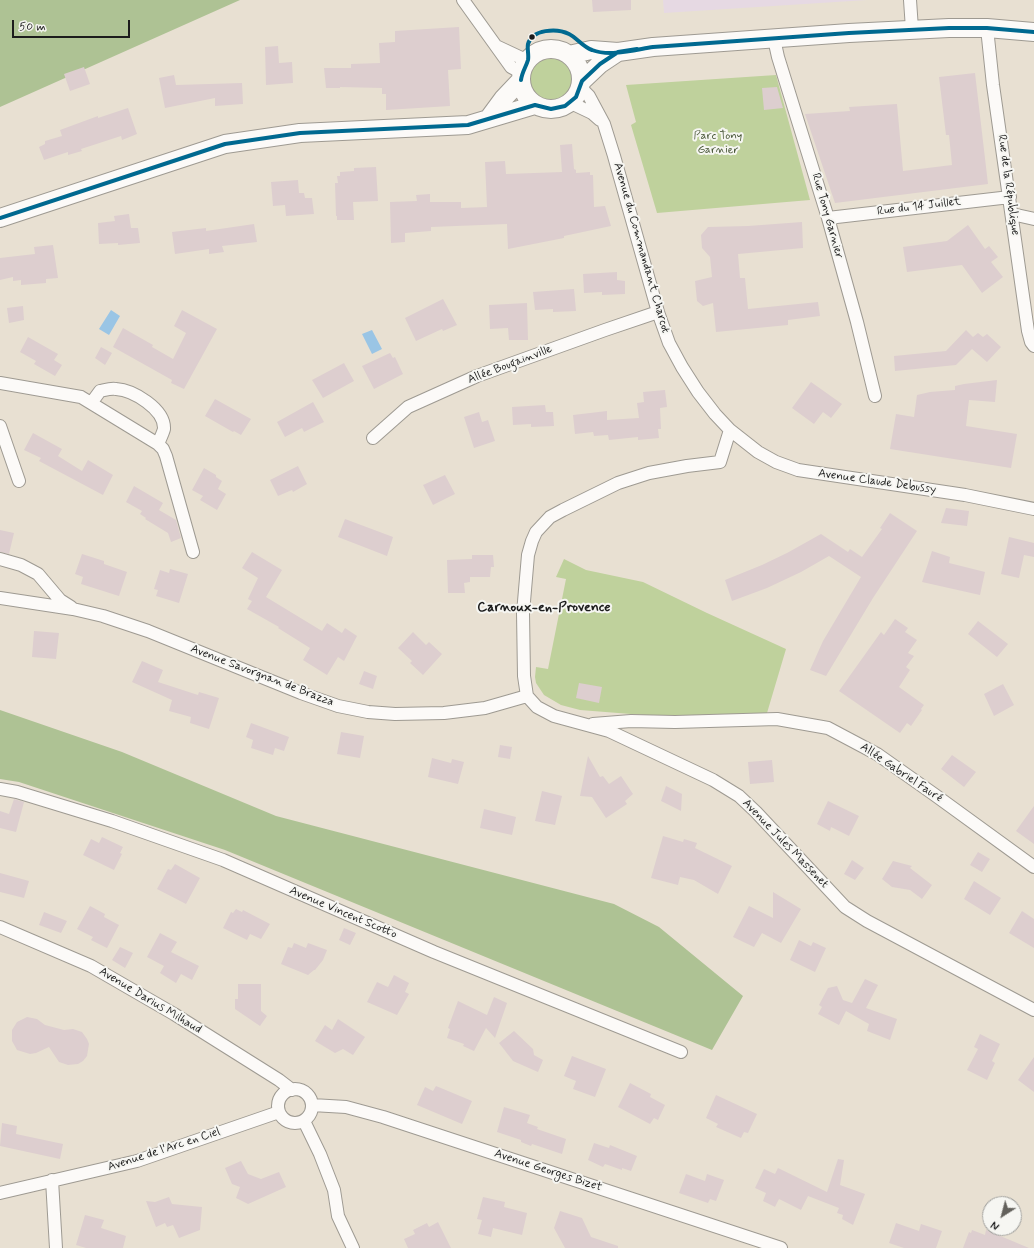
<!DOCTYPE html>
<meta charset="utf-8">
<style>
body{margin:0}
#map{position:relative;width:1034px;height:1248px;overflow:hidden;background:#e8e0d2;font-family:Mynerve,sans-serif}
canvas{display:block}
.north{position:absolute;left:982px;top:1196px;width:40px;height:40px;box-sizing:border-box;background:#f6f6f2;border:1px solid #9f9f9c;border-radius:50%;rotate:216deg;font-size:11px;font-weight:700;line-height:16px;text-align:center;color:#1c1c1c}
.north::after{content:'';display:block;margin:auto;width:14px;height:18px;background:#63615c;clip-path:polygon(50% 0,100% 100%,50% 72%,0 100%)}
.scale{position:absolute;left:12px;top:20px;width:118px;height:18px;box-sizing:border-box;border:2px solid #1c1c1c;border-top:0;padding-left:5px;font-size:12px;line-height:14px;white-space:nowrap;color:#1c1c1c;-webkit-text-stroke:3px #f6f6f2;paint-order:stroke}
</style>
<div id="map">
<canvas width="1034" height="1248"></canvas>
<div class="north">N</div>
<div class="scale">50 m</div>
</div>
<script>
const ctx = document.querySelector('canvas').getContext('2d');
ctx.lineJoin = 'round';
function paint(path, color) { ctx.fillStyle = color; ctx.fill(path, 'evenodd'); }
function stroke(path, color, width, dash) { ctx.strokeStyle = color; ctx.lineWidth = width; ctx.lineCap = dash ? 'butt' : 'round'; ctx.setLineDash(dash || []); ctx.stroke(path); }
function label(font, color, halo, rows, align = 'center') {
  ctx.font = font + ' Mynerve,sans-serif'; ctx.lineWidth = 4; ctx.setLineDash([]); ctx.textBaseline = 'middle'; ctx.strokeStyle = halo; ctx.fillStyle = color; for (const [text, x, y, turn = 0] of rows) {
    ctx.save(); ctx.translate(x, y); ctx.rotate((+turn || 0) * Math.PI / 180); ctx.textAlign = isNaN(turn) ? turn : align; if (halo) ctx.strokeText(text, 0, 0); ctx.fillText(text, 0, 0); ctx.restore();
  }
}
paint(new Path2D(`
 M 663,0 L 867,0 L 664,13 Z`), '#e6d9e3');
paint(new Path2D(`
 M530 80a23 23 0 1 1 46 0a23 23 0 1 1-46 0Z
 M 776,75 L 810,200 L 657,213 L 631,125 L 636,122 L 626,85 Z
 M 564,559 L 586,570 L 643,582 L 707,613 L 786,649 L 767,713 L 669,717 L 580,710 L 561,705 L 544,695 L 536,683 L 535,677 L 536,667 L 548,669 L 566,579 L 556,577 Z`), '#bfd19c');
paint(new Path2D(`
 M 0,0 L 240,0 L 0,107 Z
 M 0,710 L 122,752 L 276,816 L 614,904 L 659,927 L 743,996 L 712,1050 L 225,850 L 19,782 L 0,779 Z`), '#aec294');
paint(new Path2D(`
 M 111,310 L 120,316 L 109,335 L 99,329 Z
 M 372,330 L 382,349 L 372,354 L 362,334 Z`), '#9ac5e5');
paint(new Path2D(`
 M 592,0 L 631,0 L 631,10 L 593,12 Z
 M 459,27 L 461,69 L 448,70 L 450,106 L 386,110 L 386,94 L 382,94 L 382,88 L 340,87 L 340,88 L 326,88 L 324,68 L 351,68 L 351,64 L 380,63 L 379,43 L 395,42 L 395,31 Z
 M 278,46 L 279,63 L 292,62 L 293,83 L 266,85 L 265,47 Z
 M 84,67 L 90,84 L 70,91 L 64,74 Z
 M 975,73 L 988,184 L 835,203 L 805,114 L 850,111 L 849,107 L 897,104 L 903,171 L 952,165 L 949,135 L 946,135 L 939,77 Z
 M 174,75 L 176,85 L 242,83 L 243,104 L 215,106 L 215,98 L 165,108 L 159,78 Z
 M 777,87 L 783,108 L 764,110 L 762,88 Z
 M 128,108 L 137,134 L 122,140 L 121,136 L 81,149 L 82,151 L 68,155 L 68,152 L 44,160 L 39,147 L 45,144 L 45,141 L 62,136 L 60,130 L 98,116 L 98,118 Z
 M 572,144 L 574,169 L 576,170 L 576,173 L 590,172 L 590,175 L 593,175 L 594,207 L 605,206 L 611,226 L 564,236 L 564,238 L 508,249 L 507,224 L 431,227 L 431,231 L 405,233 L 405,242 L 391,243 L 390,202 L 417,201 L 416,195 L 430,194 L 430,202 L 461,202 L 461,208 L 487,207 L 485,162 L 505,161 L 506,174 L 562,172 L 560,145 Z
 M 376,167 L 378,201 L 353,202 L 354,220 L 337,220 L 337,216 L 336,216 L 335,183 L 338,183 L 337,176 L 340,176 L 340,172 L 354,171 L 354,168 Z
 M 298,180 L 299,193 L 304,193 L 305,198 L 312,198 L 314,214 L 286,216 L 285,205 L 273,206 L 271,182 Z
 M 129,214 L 131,228 L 138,228 L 140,243 L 118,245 L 118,243 L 99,244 L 98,223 L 115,221 L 114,216 Z
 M 802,222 L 803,248 L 738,254 L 740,278 L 745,278 L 748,309 L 818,302 L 820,316 L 788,320 L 788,325 L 716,332 L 713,303 L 703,306 L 697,301 L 695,281 L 712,277 L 710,257 L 702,248 L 701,235 L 708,227 L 748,226 Z
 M 254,224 L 257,242 L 222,246 L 224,252 L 209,254 L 209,249 L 175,254 L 172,232 L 206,228 L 206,231 Z
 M 968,225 L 985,249 L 989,246 L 998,257 L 991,262 L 1003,277 L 982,293 L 962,265 L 907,272 L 903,247 L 947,241 Z
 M 53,245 L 58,278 L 46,279 L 46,283 L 21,285 L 21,280 L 13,281 L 13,277 L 0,280 L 0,258 L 35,254 L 34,247 Z
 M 617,272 L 617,280 L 625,281 L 625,294 L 602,295 L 602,292 L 584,293 L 583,274 Z
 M 574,289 L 576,311 L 553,312 L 553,309 L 535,310 L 533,292 Z
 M 443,299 L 457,325 L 443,331 L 442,329 L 416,341 L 405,318 Z
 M 527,303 L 528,340 L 509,340 L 508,328 L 490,329 L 489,305 Z
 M 23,306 L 24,320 L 9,323 L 7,308 Z
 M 182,310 L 217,329 L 184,389 L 171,383 L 172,380 L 113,347 L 123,328 L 153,345 L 152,347 L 173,359 L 186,333 L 174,326 Z
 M 966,330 L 973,337 L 978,333 L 983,337 L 987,334 L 1001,347 L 987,362 L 972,349 L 956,365 L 895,371 L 894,356 L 946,351 Z
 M 28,337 L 58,354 L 54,360 L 62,365 L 55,376 L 34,364 L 36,361 L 20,352 Z
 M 101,347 L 112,353 L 105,365 L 95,358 Z
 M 390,353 L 393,358 L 395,357 L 403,374 L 374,389 L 362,366 Z
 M 344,363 L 354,381 L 323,398 L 312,380 Z
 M 997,380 L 995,402 L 969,400 L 966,426 L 1017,434 L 1011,468 L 890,449 L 896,414 L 914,417 L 917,395 L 930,392 L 955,390 L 955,386 L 964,384 Z
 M 811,382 L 842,404 L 831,418 L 823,412 L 814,424 L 792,408 Z
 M 665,390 L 667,407 L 660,408 L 661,429 L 658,429 L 659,438 L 638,440 L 638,437 L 609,440 L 608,435 L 594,436 L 593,432 L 575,434 L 573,415 L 607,411 L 607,420 L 639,418 L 637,403 L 644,402 L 643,392 Z
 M 215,399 L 251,419 L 241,435 L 234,431 L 233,432 L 205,416 Z
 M 313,402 L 324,422 L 304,432 L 302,428 L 285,437 L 277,422 Z
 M 545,405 L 546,412 L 553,412 L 554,426 L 531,427 L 531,424 L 513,425 L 512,407 Z
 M 479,412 L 482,422 L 488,420 L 495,441 L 474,448 L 464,417 Z
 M 33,433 L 62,449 L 58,456 L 82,471 L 88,460 L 113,475 L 103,495 L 39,461 L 41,458 L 24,450 Z
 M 298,466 L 307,484 L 293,492 L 292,490 L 278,496 L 270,480 Z
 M 204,468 L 216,475 L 216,477 L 222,481 L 218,489 L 226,494 L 217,510 L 200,500 L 203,496 L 192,490 Z
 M 445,475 L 455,494 L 433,505 L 423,485 Z
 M 134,486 L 163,503 L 159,510 L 176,520 L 181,538 L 171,542 L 168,533 L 145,519 L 146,518 L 140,514 L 142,511 L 126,502 Z
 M 946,508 L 969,511 L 967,526 L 941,523 Z
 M 890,513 L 917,531 L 873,598 L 826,676 L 810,670 L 823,641 L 861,577 L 829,556 L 801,572 L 767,588 L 732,601 L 725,580 L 762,565 L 787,553 L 821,534 L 848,552 L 850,549 L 862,557 L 882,529 L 880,528 Z
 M 345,519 L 393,537 L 387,556 L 338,537 Z
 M 0,530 L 14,533 L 9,554 L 0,552 Z
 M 1009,537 L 1034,543 L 1034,557 L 1024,555 L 1019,578 L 1001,574 Z
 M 932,551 L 950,557 L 949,563 L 985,572 L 980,595 L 922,582 Z
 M 252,552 L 282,570 L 266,597 L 322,631 L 327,623 L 342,633 L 345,628 L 357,636 L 344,661 L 338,657 L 327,675 L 303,660 L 310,648 L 278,628 L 279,627 L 247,609 L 252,601 L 248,599 L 258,578 L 242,568 Z
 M 82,554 L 104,561 L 104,564 L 127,572 L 119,596 L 81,584 L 83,577 L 75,574 Z
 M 472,555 L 493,555 L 494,567 L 491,567 L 490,577 L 470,577 L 470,582 L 464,583 L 465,593 L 448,593 L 447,560 L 472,559 Z
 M 170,569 L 188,574 L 179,603 L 156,596 L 158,590 L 154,589 L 160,570 L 169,573 Z
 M 895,619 L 908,628 L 905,632 L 917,640 L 908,653 L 914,656 L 906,667 L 910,670 L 899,687 L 924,705 L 921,709 L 922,710 L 911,726 L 907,723 L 900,733 L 839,691 L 881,632 L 884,635 Z
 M 978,621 L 1008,644 L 997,657 L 968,634 Z
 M 34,631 L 59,633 L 56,659 L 32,657 Z
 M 413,632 L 426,645 L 429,642 L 442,654 L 423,675 L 410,663 L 412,661 L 398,648 Z
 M 142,661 L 163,670 L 158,682 L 198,695 L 199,692 L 219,698 L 209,729 L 190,723 L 191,717 L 169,711 L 172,700 L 132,682 Z
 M 364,671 L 377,676 L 373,689 L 359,684 Z
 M 579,683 L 602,687 L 599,703 L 576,698 Z
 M 1003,684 L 1014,705 L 994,716 L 984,694 Z
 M 251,723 L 289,737 L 284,751 L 275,748 L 273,755 L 251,748 L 253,740 L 246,737 Z
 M 341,732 L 364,736 L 360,758 L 337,754 Z
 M 500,745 L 512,747 L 510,759 L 498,757 Z
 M 952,755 L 976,772 L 964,787 L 941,769 Z
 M 588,756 L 600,777 L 603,776 L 609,784 L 621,776 L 633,794 L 625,801 L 627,804 L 606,818 L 592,797 L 580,796 Z
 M 432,758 L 451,763 L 452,759 L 464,762 L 458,784 L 428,777 Z
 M 772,760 L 774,782 L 750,784 L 748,762 Z
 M 666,786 L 682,794 L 681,811 L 661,801 Z
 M 542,791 L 562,796 L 555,825 L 535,821 Z
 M 14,799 L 24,802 L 16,832 L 0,828 L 0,811 L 9,814 Z
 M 828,801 L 859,816 L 849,836 L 831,827 L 830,831 L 817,824 Z
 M 1034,806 L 1034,844 L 1016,831 Z
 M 484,809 L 516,817 L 512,835 L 480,828 Z
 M 663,836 L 683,842 L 684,839 L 697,843 L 695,848 L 732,866 L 718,894 L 694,880 L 680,877 L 678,885 L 651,878 Z
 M 102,837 L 123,847 L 120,853 L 122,854 L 114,870 L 83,855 L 91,839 L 99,843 Z
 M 978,852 L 990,859 L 982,872 L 970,865 Z
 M 852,860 L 864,868 L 855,880 L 844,874 Z
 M 893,861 L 912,866 L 910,868 L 932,885 L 922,899 L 910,890 L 892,887 L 882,879 Z
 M 175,864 L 200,878 L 186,904 L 157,889 L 168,869 L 171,870 Z
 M 0,873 L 29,881 L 24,898 L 0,892 Z
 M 974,881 L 1001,898 L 990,915 L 964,899 Z
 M 773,892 L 801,909 L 781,943 L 762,933 L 754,947 L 733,937 L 749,906 L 773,918 Z
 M 90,906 L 105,914 L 104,917 L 119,925 L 107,948 L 91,940 L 93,937 L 77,929 Z
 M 236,909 L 242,912 L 243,910 L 270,924 L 261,939 L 250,934 L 247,940 L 223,928 L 231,912 L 233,913 Z
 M 1022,911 L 1034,919 L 1034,948 L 1009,933 Z
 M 44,912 L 67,921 L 61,933 L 39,925 Z
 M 344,928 L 356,933 L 350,945 L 339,940 Z
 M 160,933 L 177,942 L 171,952 L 199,966 L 192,980 L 181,974 L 176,983 L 160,973 L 164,966 L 147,957 Z
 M 799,940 L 811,946 L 813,942 L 826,948 L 815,972 L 790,960 Z
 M 294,943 L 306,948 L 308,943 L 327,950 L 323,960 L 315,970 L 314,970 L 308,975 L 281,964 L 288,947 L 292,948 Z
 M 120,947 L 133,953 L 125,968 L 112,960 Z
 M 394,975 L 409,983 L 405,992 L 409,994 L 397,1015 L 367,1002 L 377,982 L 388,987 Z
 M 865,979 L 878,985 L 866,1008 L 897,1019 L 890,1040 L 867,1031 L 869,1024 L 846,1011 L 839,1025 L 818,1014 L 822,1007 L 819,1005 L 828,988 L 837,986 L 843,1000 L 852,1003 Z
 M 238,984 L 261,984 L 261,1011 L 267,1016 L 260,1026 L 235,1009 L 235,999 L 238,999 Z
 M 494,997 L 507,1003 L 495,1038 L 486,1028 L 474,1051 L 463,1046 L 464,1044 L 447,1038 L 450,1029 L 448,1028 L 458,1001 L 487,1015 Z
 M 27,1017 L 37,1019 L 45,1025 L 64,1030 L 73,1029 L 82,1032 L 87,1039 L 89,1044 L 87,1056 L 83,1061 L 78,1064 L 68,1065 L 59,1062 L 49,1047 L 36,1053 L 30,1054 L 17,1050 L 12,1041 L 12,1030 L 17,1022 Z
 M 338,1019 L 365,1037 L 353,1055 L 343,1049 L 335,1053 L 315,1041 L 325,1025 L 332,1030 Z
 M 514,1031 L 533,1049 L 534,1055 L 543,1060 L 538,1072 L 513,1061 L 499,1043 Z
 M 980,1034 L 1000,1044 L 992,1061 L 995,1063 L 987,1080 L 967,1070 L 978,1049 L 974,1047 Z
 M 572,1056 L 606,1069 L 595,1097 L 573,1089 L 576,1081 L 564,1076 Z
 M 1034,1057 L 1034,1092 L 1018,1080 Z
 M 630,1083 L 651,1094 L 650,1097 L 665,1105 L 658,1120 L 654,1118 L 650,1124 L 618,1107 Z
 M 436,1086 L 472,1101 L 462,1124 L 417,1105 L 425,1087 L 433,1091 Z
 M 716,1095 L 757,1114 L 748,1133 L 744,1132 L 741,1138 L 716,1127 L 718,1124 L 706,1118 Z
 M 504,1107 L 530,1115 L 527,1123 L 538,1127 L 537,1129 L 566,1139 L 562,1154 L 532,1144 L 531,1146 L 521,1142 L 521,1140 L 497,1132 Z
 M 2,1123 L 17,1126 L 16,1134 L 63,1144 L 60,1159 L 0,1146 Z
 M 594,1143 L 609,1148 L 610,1145 L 637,1156 L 631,1171 L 622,1168 L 622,1170 L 605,1164 L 603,1167 L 588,1160 Z
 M 838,1159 L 844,1160 L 840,1185 L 865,1194 L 853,1225 L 842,1219 L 843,1215 L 837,1213 L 839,1208 L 808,1196 L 801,1210 L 779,1199 L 775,1207 L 763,1201 L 766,1193 L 755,1188 L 764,1169 L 775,1174 L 778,1168 L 827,1192 Z
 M 241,1161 L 248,1174 L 261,1179 L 279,1172 L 286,1187 L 248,1204 L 236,1198 L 240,1187 L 232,1184 L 225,1168 Z
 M 686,1174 L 705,1181 L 707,1174 L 724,1180 L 716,1201 L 710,1199 L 708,1203 L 679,1193 Z
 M 169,1197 L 172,1204 L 202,1207 L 200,1230 L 179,1238 L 173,1225 L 167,1227 L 165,1223 L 156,1227 L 146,1201 L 155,1202 Z
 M 483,1197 L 505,1202 L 504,1207 L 527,1213 L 522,1235 L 493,1228 L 491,1237 L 478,1234 L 482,1220 L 477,1219 Z
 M 560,1211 L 582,1218 L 591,1237 L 618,1246 L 618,1248 L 565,1248 L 554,1228 Z
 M 85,1215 L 104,1220 L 101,1228 L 126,1236 L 123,1248 L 86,1248 L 76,1245 Z
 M 438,1222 L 451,1248 L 408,1248 L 404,1239 L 415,1234 L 413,1230 L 427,1223 L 429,1227 Z
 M 896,1223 L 919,1231 L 921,1224 L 942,1231 L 936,1248 L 904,1248 L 889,1243 Z
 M 972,1230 L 985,1235 L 986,1230 L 1029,1248 L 963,1248 L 969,1232 L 971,1233 Z`), '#ddcecf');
const minor = new Path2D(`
 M 463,0 L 511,67 L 522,73
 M 910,0 L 912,29
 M 987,28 L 993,85 L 1028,331 L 1031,342 L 1034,346
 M 774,39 L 778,57 L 828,218 L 857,322 L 875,396
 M 496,46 L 528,61
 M 581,88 L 589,96 L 604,124 L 614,156 L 658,312 L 669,343 L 682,367 L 698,392 L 715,414 L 730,430 L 720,462 L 687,466 L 649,473 L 618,483 L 563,510 L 550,517 L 536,532 L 532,541 L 528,555 L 523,613 L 524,676 L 527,696 L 537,707 L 554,716 L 609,731 L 713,780 L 739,796 L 756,812 L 845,907 L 867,921 L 1034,1010
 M 571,103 L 592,113 L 600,120
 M 1012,214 L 1034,219
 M 828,218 L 1010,197
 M 0,383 L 81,397 L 158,444 L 163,449 L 166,456 L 193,552
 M 92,402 L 100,391 C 105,390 111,388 116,389 C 133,390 165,409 164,429 C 163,433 160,439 158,444
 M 0,426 L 19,481
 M 730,430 L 758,452 L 776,462 L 798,470 L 965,495 L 1034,509
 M 373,438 L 408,407 L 477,376 L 605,330 L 658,312
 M 0,559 L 21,565 L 38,574 L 60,600 L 71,607
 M 0,598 L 73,609 L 103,616 L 148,631 L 301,693 L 338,706 L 368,712 L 395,714 L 444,713 L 485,708 L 527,696
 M 593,724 L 631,721 L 675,722 L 777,719 L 828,728 L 877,754 L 935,795 L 1034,867
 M 0,789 L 17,792 L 112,821 L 223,860 L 434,952 L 681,1052
 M 0,927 L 91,966 L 174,1014 L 279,1080 L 292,1090
 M278 1106a17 17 0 1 1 34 0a17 17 0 1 1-34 0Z
 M 312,1105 L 346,1107 L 383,1117 L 781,1248
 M 304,1121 L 320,1154 L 334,1190 L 338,1216 L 353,1248
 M 52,1180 L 56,1248
 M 0,1193 L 137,1161 L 279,1112`);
const secondary = new Path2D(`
 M521 79a30 30 0 1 1 60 0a30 30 0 1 1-60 0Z
 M 569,55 L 591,50 L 618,52 L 653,47 L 849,33 L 949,28 L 987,28 L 1034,32
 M 582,81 L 600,64 L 618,52
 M 489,118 L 503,99 L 521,80
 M 0,218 L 225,144 L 300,133 L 468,125 L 535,105`);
stroke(minor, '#9e9a92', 14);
stroke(secondary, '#9e9a92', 20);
stroke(minor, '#fcfaf8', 12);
stroke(secondary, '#fcfaf8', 18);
stroke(new Path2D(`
 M 521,80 C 522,72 526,67 528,60 C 529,55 527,49 528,44 C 532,29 557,28 569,34 C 577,38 583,47 592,50 C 610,57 634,50 653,47 L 849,33 L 949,28 L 987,28 L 1034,32
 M 535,105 L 551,109 L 565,106 L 576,97 L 582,81 L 600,64 L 618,52 L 637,49
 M 0,218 L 225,144 L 300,133 L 468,125 L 535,105`), '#006990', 4);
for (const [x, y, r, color] of [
 [532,37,3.5,"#1c1c1c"]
]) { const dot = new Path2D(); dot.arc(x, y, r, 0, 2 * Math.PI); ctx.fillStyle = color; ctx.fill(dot); stroke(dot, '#f6f6f2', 1.5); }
label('12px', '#495739', '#f6f6f2', [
 ["Parc Tony",718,136],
 ["Garnier",718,150]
]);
label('12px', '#1c1c1c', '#f6f6f2', [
 ["Rue de la République",1008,185,82],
 ["Rue du 14 Juillet",919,207,-7],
 ["Rue Tony Garnier",827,216,74],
 ["Avenue du Commandant Charcot",641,248,74],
 ["Allée Bougainville",510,365,-21],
 ["Avenue Claude Debussy",877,482,8],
 ["Avenue Savorgnan de Brazza",262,676,21],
 ["Allée Gabriel Fauré",901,773,34],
 ["Avenue Jules Massenet",785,844,46],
 ["Avenue Vincent Scotto",343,913,23],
 ["Avenue Darius Milhaud",150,1001,31],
 ["Avenue de l'Arc en Ciel",164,1150,-18],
 ["Avenue Georges Bizet",548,1171,18]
]);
label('bold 14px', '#1c1c1c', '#f6f6f2', [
 ["Carnoux-en-Provence",544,608]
]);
</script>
